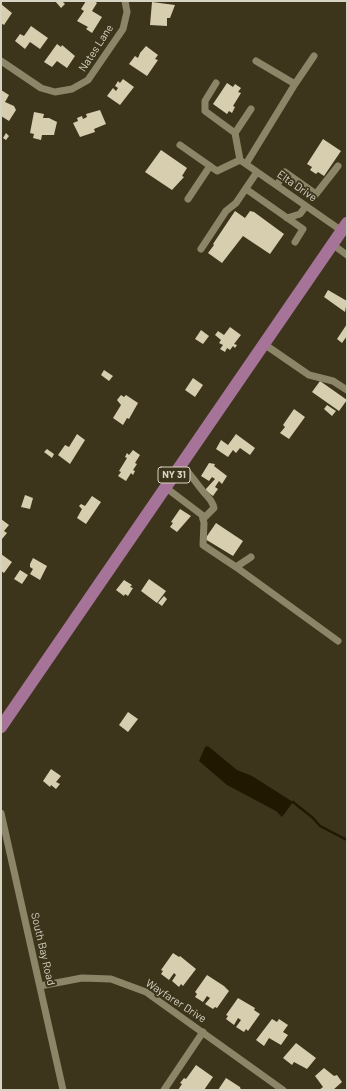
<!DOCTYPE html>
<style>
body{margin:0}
#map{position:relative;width:348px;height:1091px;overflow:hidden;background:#3d351b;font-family:Barlow,sans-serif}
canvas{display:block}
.frame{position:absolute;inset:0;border:2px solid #d8d4c4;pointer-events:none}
</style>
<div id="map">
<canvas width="348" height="1091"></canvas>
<div class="frame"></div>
</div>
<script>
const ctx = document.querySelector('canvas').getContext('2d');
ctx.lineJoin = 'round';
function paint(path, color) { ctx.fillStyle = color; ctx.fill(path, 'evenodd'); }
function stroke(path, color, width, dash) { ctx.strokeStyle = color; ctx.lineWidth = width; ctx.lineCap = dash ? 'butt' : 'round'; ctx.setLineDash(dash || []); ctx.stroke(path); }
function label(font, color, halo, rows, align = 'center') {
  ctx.font = font + ' Barlow,sans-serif'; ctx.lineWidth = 4; ctx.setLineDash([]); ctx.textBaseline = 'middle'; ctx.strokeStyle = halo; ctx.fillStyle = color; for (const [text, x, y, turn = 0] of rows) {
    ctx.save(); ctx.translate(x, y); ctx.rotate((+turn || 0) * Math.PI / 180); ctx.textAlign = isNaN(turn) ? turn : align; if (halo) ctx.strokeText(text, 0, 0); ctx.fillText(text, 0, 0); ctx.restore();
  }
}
paint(new Path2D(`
 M 208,746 L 237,770 L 252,776 L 293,802 L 282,817 L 276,811 L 227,785 L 199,761 L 205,747 Z`), '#201801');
stroke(new Path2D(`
 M 293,802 L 313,818 L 320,826 L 347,840`), '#201801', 2.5);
paint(new Path2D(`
 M 55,1 L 62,1 L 65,4 L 61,8 Z
 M 86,1 L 94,1 L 97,3 L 92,11 L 102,17 L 92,33 L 86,29 L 88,27 L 77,21 L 84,11 L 81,9 Z
 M 152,2 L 175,5 L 170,18 L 167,18 L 167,26 L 150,25 Z
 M 1,4 L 12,13 L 4,25 L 1,23 Z
 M 31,26 L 48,38 L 40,49 L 30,42 L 25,49 L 15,41 L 20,34 L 24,36 Z
 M 57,44 L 61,47 L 62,45 L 75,56 L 67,68 L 57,61 L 52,67 L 44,62 Z
 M 146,46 L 158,55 L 155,59 L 158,60 L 147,76 L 129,64 L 135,56 L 138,58 L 140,53 Z
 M 123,79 L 134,87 L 120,105 L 107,96 L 113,88 L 116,91 L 118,88 L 115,86 L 118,81 L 120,83 Z
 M 227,83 L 233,87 L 235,84 L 241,88 L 238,92 L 241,93 L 233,106 L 235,107 L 232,113 L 229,111 L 227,114 L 213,104 Z
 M 1,90 L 9,95 L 5,102 L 14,106 L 16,110 L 9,121 L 1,116 Z
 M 100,110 L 106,124 L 94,129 L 95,132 L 80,137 L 73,123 L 78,121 L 77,118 L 82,116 L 83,119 L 87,117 L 86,114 Z
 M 34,112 L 44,114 L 43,118 L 49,118 L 57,122 L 54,135 L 42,135 L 41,140 L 33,138 L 34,134 L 30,133 Z
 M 6,133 L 9,136 L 6,140 L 3,138 Z
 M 323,139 L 341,151 L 324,176 L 318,172 L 316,174 L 310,170 L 312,167 L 307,164 Z
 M 161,150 L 187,168 L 182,176 L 184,177 L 172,190 L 145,172 Z
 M 235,211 L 245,218 L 250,211 L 254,212 L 284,234 L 270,254 L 243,236 L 222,263 L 208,253 L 214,245 L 213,244 Z
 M 328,290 L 347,301 L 345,312 L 324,297 Z
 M 347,324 L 347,336 L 342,343 L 337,339 Z
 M 230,327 L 241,335 L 234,344 L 237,345 L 235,348 L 233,346 L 230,350 L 227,348 L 225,352 L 220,349 L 223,345 L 219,343 L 221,340 L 215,335 L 218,331 L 224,335 Z
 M 201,330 L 209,336 L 203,344 L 195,339 Z
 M 104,370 L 113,376 L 109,381 L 101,375 Z
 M 193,378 L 203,385 L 195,397 L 185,390 Z
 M 320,381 L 347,400 L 339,411 L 312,392 Z
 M 121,395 L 124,397 L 126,395 L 138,403 L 129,419 L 127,418 L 123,425 L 113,418 L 121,405 L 117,400 Z
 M 327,405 L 336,411 L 332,416 L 324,409 Z
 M 294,409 L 305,417 L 289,439 L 280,433 L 285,427 L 283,425 Z
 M 77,434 L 85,440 L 70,464 L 58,455 L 65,445 L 69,447 Z
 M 236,434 L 255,448 L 250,455 L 240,448 L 236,453 L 233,450 L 228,457 L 216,449 L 221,440 L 228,445 Z
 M 47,449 L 54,454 L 52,458 L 44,452 Z
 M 133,450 L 140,455 L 135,463 L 137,464 L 133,470 L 135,471 L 133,475 L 131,473 L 126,481 L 118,476 L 121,472 L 119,471 L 127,458 L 125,457 L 127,453 L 129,455 Z
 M 209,463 L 215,464 L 214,466 L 227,476 L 222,484 L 219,481 L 215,487 L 218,489 L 213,496 L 205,490 L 215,479 L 212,477 L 209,481 L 201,476 Z
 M 25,495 L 33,498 L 30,509 L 21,507 Z
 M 92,496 L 101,502 L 86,524 L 77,518 L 82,509 L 79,506 L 81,504 L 85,506 Z
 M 180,509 L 191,516 L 177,532 L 170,527 L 173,523 L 171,522 Z
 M 1,519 L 9,525 L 4,531 L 7,533 L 2,539 Z
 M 216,523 L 243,541 L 233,556 L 205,539 Z
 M 1,554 L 12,562 L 4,573 L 1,571 Z
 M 33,558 L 47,566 L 40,580 L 30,574 L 33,569 L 30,567 L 30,564 Z
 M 20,570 L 28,575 L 22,584 L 14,579 Z
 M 149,579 L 166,591 L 157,603 L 141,591 Z
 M 124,580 L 132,585 L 130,587 L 133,588 L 128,596 L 125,594 L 124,596 L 116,590 Z
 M 164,596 L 167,599 L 162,606 L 158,603 Z
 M 128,712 L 138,719 L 128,732 L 119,725 Z
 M 51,769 L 61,776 L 56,782 L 60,784 L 56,789 L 51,785 L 50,787 L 43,781 Z
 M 173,953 L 179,957 L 180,956 L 196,969 L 183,986 L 181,984 L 179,987 L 172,981 L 176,975 L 174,973 L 169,980 L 161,974 L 163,971 L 161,970 Z
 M 207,975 L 224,986 L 229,991 L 217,1008 L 215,1007 L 213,1009 L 205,1004 L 210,998 L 207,996 L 203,1002 L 195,997 L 197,994 L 195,992 Z
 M 238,998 L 255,1008 L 254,1010 L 260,1014 L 248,1031 L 246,1029 L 244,1032 L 236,1027 L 241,1020 L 238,1018 L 234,1025 L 226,1019 L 228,1016 L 226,1015 Z
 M 272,1019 L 277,1022 L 279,1019 L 288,1025 L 283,1032 L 288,1035 L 281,1045 L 269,1038 L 264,1046 L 256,1040 Z
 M 296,1043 L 316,1058 L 307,1069 L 294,1062 L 292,1065 L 283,1058 Z
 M 196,1065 L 213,1077 L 204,1090 L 178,1090 L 182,1084 L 180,1083 L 184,1078 L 186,1079 Z
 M 324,1068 L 334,1076 L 337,1075 L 342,1082 L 333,1090 L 319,1090 L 323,1087 L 315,1076 Z
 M 226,1078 L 240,1087 L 241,1090 L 218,1090 Z`), '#d7cdaf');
stroke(new Path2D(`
 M 1,61 L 41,88 L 55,92 L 72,89 L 88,80 L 123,29 L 127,12 L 125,1
 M 216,83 L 205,101 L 205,111 L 235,133
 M 295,84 L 314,56
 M 180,145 L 217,171 L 240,160
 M 240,160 L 342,231
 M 240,160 L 235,133 L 251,109
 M 246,164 L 295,84 L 256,61
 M 277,185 L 285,172 L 316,194 L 338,166
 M 246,189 L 303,229 L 295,242
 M 188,199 L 210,166
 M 287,218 L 300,214 L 306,206
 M 332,244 L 347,255
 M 201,249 L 226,211 L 236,203 L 257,172
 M 264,344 L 309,375 L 333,381 L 347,390
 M 181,465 C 192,475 193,479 202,490 C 207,497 212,499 214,508 L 203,519
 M 165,487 L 202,515 L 204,523 L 203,545 L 236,567 L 251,557
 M 236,567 L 338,641
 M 1,813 L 63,1090
 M 40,986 L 82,978 L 111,979 L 146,992 L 283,1090
 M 164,1090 L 203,1032`), '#8d8568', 7);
stroke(new Path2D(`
 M 1,727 L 347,223`), '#a67499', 12);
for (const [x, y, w] of [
 [174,475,32]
]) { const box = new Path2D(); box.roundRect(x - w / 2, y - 8, w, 16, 3); ctx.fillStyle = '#3d351b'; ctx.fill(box); stroke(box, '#d8d4c4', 1); }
label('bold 10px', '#d8d4c4', null, [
 ["NY 31",174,475]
]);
label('11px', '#d8d4c4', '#3d351b', [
 ["Nates Lane",96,48,-57],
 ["Elta Drive",297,186,35],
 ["South Bay Road",43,949,77],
 ["Wayfarer Drive",176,1001,33]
]);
</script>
